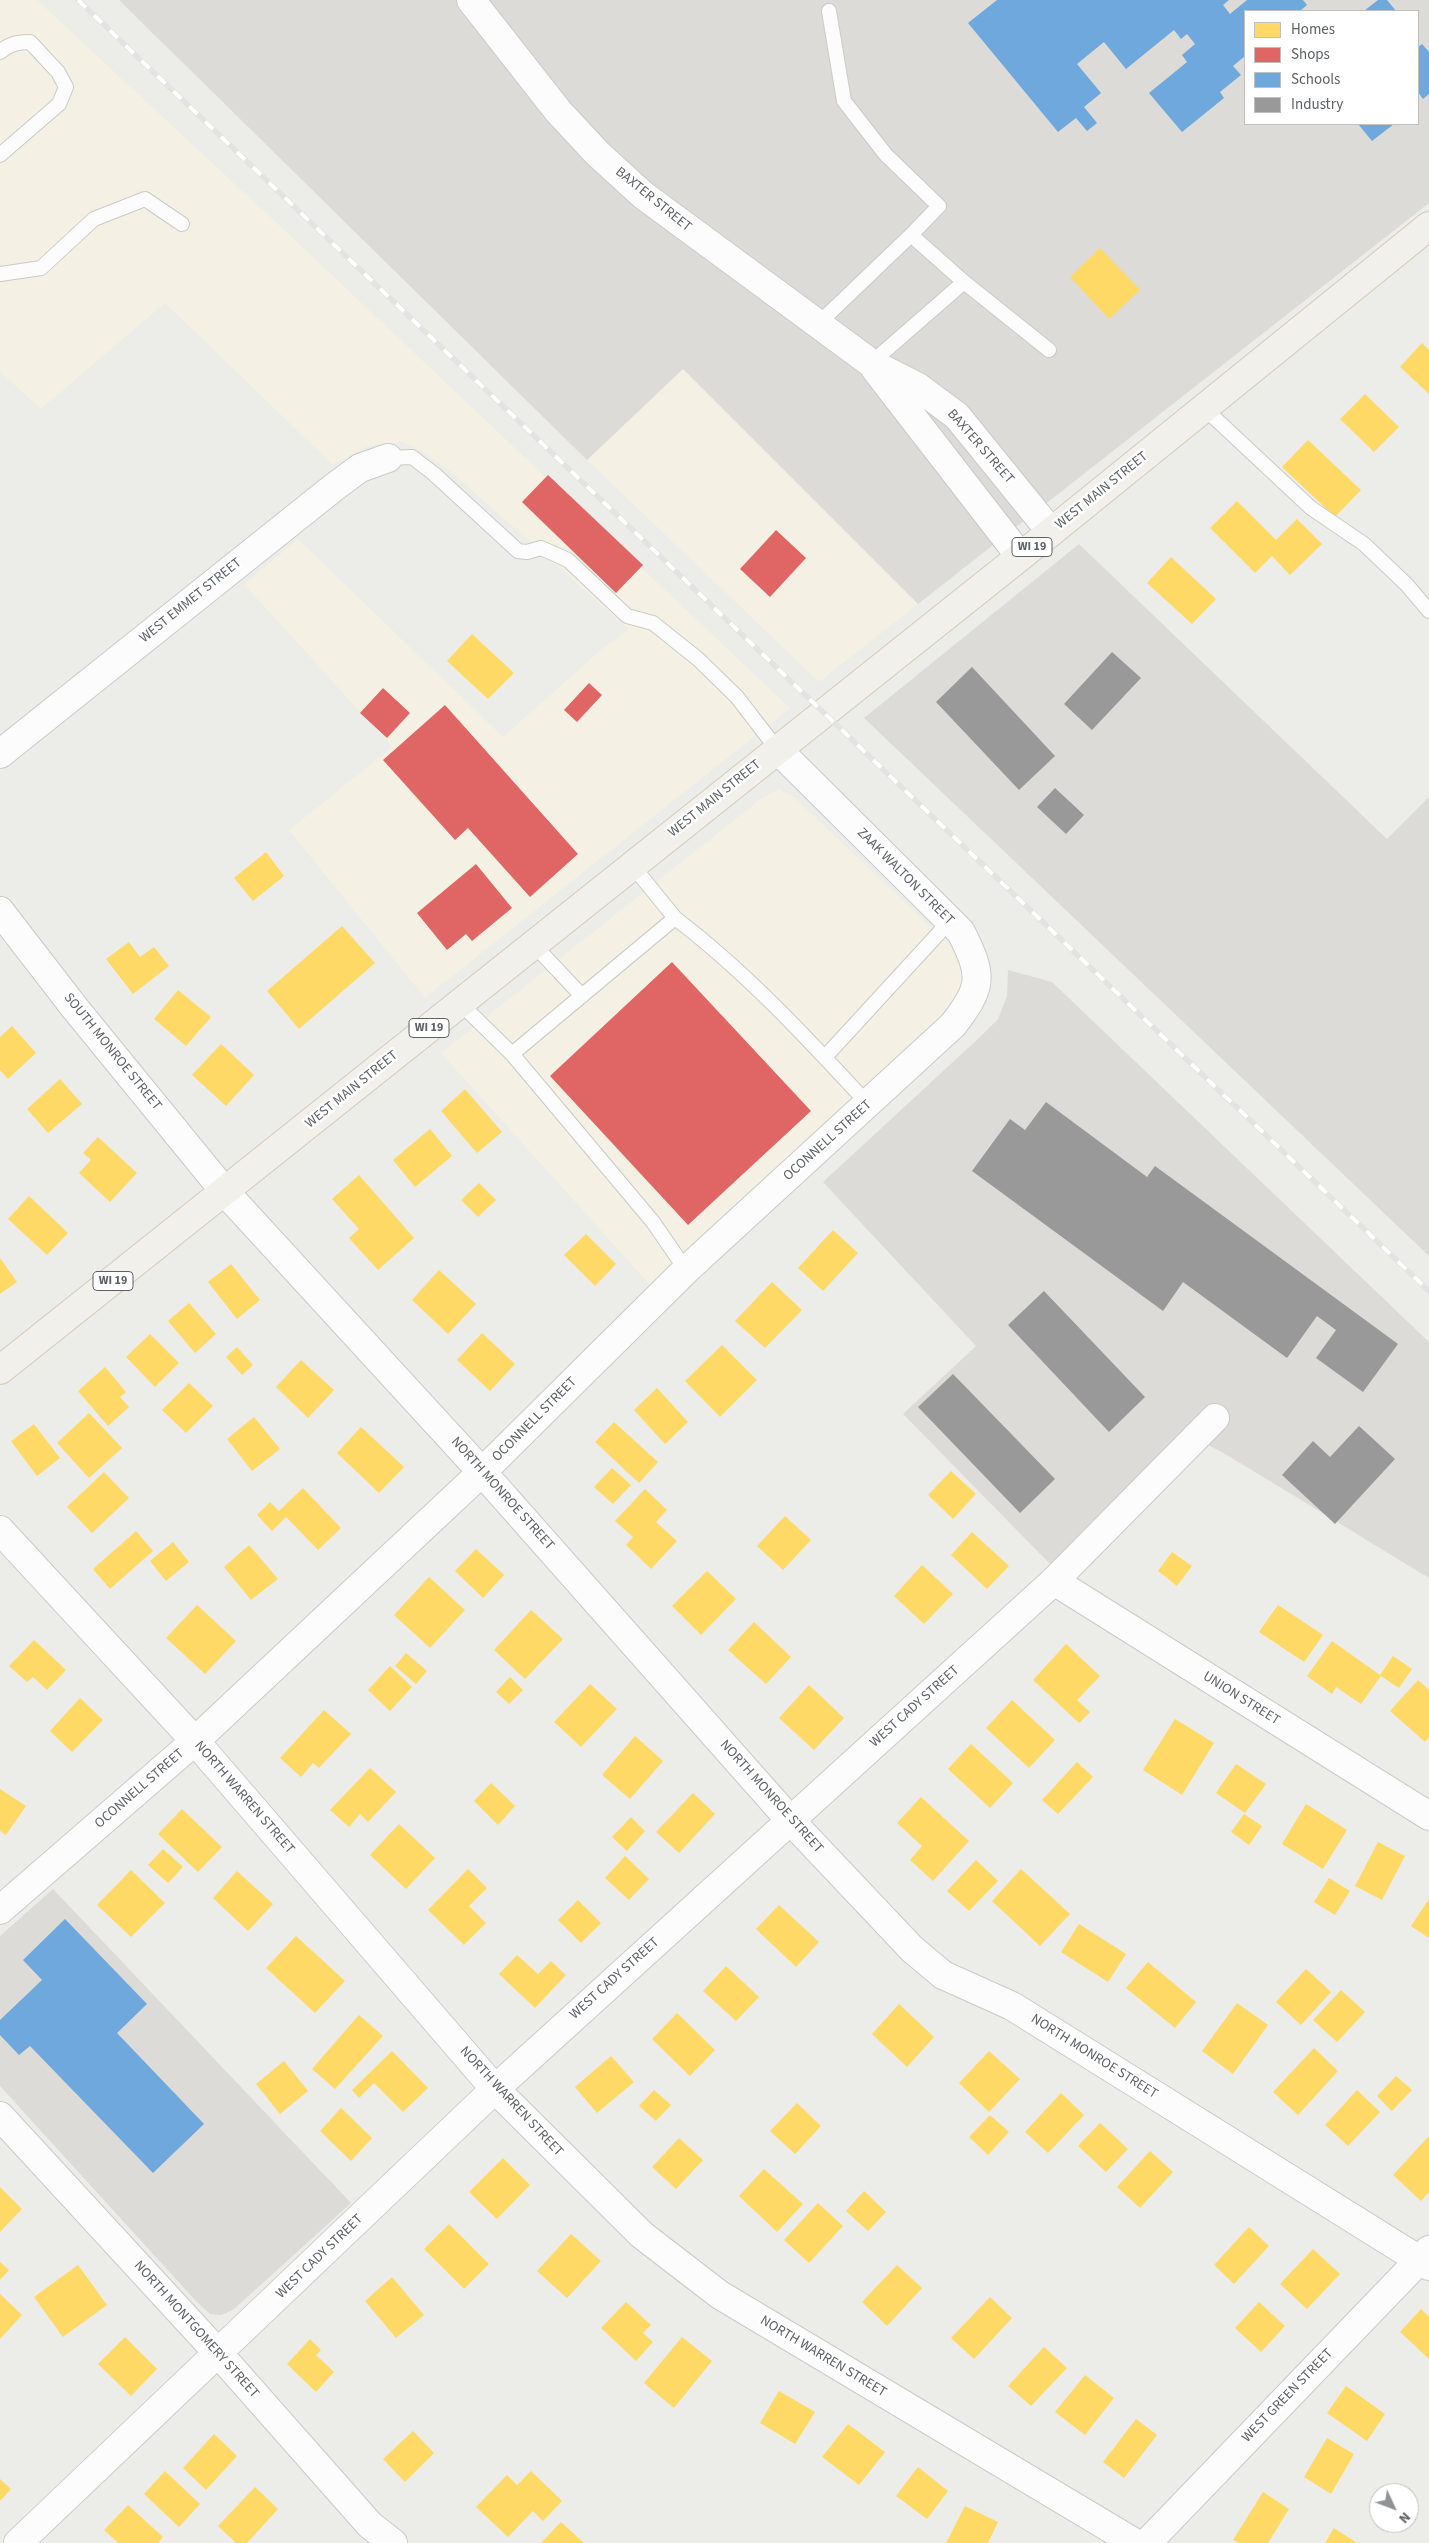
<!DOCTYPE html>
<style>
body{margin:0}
#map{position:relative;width:1429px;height:2543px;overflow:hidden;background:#ecece8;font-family:"Source Sans 3",sans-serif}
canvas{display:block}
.legend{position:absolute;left:1244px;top:10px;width:175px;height:115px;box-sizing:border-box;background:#fff;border:1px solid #bfc0c1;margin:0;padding:6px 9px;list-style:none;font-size:15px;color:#5e6165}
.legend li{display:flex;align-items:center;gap:10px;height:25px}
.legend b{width:25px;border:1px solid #bfc0c1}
.north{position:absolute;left:1369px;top:2483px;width:50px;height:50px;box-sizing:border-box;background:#fff;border:1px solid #bfc0c1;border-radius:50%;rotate:133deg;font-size:14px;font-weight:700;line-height:20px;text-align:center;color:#5e6165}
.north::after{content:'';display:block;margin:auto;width:18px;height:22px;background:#909293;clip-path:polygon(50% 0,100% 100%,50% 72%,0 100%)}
</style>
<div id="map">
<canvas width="1429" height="2543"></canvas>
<ul class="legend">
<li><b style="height:14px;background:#ffd966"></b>Homes</li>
<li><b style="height:14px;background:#e06666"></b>Shops</li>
<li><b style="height:14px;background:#6fa8dc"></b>Schools</li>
<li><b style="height:14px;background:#999"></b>Industry</li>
</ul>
<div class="north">N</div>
</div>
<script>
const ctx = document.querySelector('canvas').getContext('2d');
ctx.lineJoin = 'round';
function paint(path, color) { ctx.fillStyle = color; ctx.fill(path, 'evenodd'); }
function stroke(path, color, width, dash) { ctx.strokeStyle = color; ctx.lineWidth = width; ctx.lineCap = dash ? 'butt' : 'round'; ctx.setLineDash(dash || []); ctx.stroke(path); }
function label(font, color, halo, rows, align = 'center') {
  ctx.font = font + ' "Source Sans 3",sans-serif'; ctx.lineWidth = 5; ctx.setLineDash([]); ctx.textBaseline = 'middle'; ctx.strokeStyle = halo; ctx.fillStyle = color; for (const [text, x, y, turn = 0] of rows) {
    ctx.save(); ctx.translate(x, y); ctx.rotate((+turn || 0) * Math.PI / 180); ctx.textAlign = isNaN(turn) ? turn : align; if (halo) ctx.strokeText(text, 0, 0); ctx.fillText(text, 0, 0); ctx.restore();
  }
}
paint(new Path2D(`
 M 0,0 L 37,0 L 295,240 L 790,708 L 425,998 L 289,830 L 392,747 L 244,584 L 298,539 L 503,737 L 603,648 L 629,630 L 450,471 L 422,451 L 402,442 L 377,445 L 363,448 L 333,465 L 165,303 L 41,409 L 0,372 Z
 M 683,369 L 918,604 L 819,682 L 587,460 Z
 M 779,789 L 795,798 L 960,955 L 968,980 L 951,1014 L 650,1285 L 441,1053 L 762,798 Z`), '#f4f0e3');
paint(new Path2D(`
 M 1079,544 L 1387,839 L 1429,797 L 1429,1256 L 864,718 Z
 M 1008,970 L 1052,982 L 1429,1342 L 1429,1578 L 1227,1455 L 1182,1431 L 1050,1564 L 903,1414 L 976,1346 L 823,1182 L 980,1037 L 998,1019 L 1007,996 Z`), '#dcdbd8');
paint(new Path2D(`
 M 119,0 L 1429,0 L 1429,203 L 918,604 L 683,369 L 587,460 ZM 1245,11 L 1418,11 L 1418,124 L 1245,124 Z
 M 53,1889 L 351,2203 L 233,2310 L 221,2315 L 210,2314 L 195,2300 L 0,2086 L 0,1936 Z`), '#dcdbd7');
paint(new Path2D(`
 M 1100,248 L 1140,290 L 1109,319 L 1070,277 Z
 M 1422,343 L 1429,350 L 1429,394 L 1400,367 Z
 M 1365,394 L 1399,427 L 1374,452 L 1340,419 Z
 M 1308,440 L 1361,490 L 1335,517 L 1282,467 Z
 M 1237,501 L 1276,540 L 1297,519 L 1322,544 L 1290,575 L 1272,556 L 1255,573 L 1210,528 Z
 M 1171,557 L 1216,599 L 1192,624 L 1147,583 Z
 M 472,634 L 514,673 L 488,699 L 447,661 Z
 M 266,852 L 284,876 L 253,901 L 234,878 Z
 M 342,926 L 375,963 L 299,1029 L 267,991 Z
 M 129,942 L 140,957 L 154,947 L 169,966 L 133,994 L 106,959 Z
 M 178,990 L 211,1017 L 186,1046 L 154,1019 Z
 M 12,1026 L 36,1053 L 8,1079 L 0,1070 L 0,1037 Z
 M 221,1044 L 254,1075 L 226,1106 L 192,1075 Z
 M 60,1079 L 82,1104 L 48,1133 L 27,1109 Z
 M 465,1089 L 502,1132 L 477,1153 L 441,1111 Z
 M 430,1129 L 452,1156 L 415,1187 L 393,1160 Z
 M 98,1137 L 137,1173 L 110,1202 L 79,1173 L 91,1160 L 83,1153 Z
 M 359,1175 L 414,1238 L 378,1270 L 349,1238 L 359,1229 L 332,1199 Z
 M 479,1183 L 496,1200 L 478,1217 L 461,1200 Z
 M 29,1196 L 68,1233 L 47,1255 L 8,1219 Z
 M 833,1230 L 858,1253 L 823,1291 L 798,1268 Z
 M 586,1234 L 616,1264 L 595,1286 L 564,1255 Z
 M 0,1258 L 17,1282 L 0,1294 Z
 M 231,1264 L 260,1300 L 237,1319 L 208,1282 Z
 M 439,1270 L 476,1304 L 448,1334 L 412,1300 Z
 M 772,1282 L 802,1310 L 765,1348 L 735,1321 Z
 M 189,1303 L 216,1334 L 195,1353 L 168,1321 Z
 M 482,1333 L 515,1364 L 490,1391 L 457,1360 Z
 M 150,1334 L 179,1363 L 155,1387 L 126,1357 Z
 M 722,1345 L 757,1380 L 720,1417 L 685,1381 Z
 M 237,1347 L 253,1365 L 242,1375 L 226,1357 Z
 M 301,1360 L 334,1390 L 308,1418 L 276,1387 Z
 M 105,1367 L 126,1392 L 120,1397 L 129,1407 L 108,1426 L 78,1391 Z
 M 189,1383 L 213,1406 L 186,1433 L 162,1410 Z
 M 657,1388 L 688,1422 L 665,1444 L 634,1410 Z
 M 89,1413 L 122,1448 L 89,1478 L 57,1443 Z
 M 254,1417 L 280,1449 L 252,1471 L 227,1439 Z
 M 614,1422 L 658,1462 L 639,1483 L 595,1442 Z
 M 34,1424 L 60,1458 L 37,1476 L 11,1441 Z
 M 361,1427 L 404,1467 L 379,1493 L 337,1453 Z
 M 612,1468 L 631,1485 L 613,1504 L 594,1487 Z
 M 951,1471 L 976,1494 L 953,1519 L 928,1495 Z
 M 104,1472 L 129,1498 L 92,1533 L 67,1507 Z
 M 303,1488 L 341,1528 L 318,1550 L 286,1517 L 272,1531 L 257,1515 L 270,1502 L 279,1511 Z
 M 645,1489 L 667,1510 L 656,1522 L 677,1541 L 651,1569 L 626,1545 L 633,1537 L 615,1521 Z
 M 785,1516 L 811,1540 L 783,1570 L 757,1546 Z
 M 136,1531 L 153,1551 L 110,1589 L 93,1569 Z
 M 972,1532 L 1009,1566 L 987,1589 L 951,1555 Z
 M 173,1542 L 189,1562 L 166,1581 L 150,1561 Z
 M 249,1545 L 278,1579 L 251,1600 L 224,1567 Z
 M 476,1549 L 504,1575 L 483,1598 L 455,1571 Z
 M 1172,1552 L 1192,1566 L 1177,1586 L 1158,1571 Z
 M 922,1565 L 953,1594 L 924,1624 L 894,1596 Z
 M 707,1571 L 736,1599 L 701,1635 L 672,1606 Z
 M 429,1577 L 465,1610 L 430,1648 L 394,1615 Z
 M 197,1605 L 236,1641 L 205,1674 L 166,1638 Z
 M 1278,1605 L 1323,1635 L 1304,1662 L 1259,1632 Z
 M 531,1610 L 563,1639 L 525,1679 L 494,1650 Z
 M 754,1622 L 791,1657 L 766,1684 L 728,1650 Z
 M 34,1640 L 66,1670 L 47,1690 L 33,1677 L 27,1682 L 9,1666 Z
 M 1332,1641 L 1380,1675 L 1393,1656 L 1412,1669 L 1399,1688 L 1381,1676 L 1361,1704 L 1336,1687 L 1332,1694 L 1307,1676 Z
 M 1066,1644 L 1100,1676 L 1077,1700 L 1090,1712 L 1079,1723 L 1033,1680 Z
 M 406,1653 L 427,1671 L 416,1684 L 395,1666 Z
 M 390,1666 L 412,1687 L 390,1711 L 368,1690 Z
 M 510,1677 L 523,1690 L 509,1704 L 496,1692 Z
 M 1418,1680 L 1429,1690 L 1429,1737 L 1425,1742 L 1390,1711 Z
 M 590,1684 L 617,1709 L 581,1747 L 554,1722 Z
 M 809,1685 L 844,1718 L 814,1750 L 779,1718 Z
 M 80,1698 L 103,1720 L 72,1752 L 50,1731 Z
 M 1012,1700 L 1055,1740 L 1029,1768 L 986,1728 Z
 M 324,1710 L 351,1734 L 319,1768 L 313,1763 L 301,1777 L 280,1758 Z
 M 1175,1719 L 1214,1743 L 1182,1795 L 1143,1770 Z
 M 635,1736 L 663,1761 L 630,1799 L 602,1775 Z
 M 971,1744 L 1013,1783 L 990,1808 L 948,1769 Z
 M 1077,1762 L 1093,1777 L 1058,1814 L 1042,1800 Z
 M 1236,1764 L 1266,1784 L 1245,1813 L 1216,1793 Z
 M 370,1768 L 396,1792 L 368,1822 L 360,1814 L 349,1827 L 330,1810 Z
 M 491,1783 L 515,1806 L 498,1825 L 474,1801 Z
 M 0,1789 L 26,1806 L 6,1835 L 0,1831 Z
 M 693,1793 L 715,1814 L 679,1853 L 656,1832 Z
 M 921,1797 L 969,1841 L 933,1881 L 910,1860 L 922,1846 L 897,1823 Z
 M 1306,1804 L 1347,1830 L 1323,1869 L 1282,1844 Z
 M 182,1809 L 222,1847 L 198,1872 L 158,1834 Z
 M 1244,1814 L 1262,1826 L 1249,1845 L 1231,1832 Z
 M 631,1817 L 645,1831 L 627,1851 L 612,1837 Z
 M 399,1824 L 435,1858 L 406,1889 L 370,1855 Z
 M 1378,1842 L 1405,1856 L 1382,1900 L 1355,1886 Z
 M 163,1849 L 183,1867 L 168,1883 L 148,1865 Z
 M 625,1856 L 649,1879 L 629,1900 L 605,1878 Z
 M 976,1860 L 998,1881 L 969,1911 L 947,1891 Z
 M 468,1869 L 487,1888 L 469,1906 L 486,1923 L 464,1945 L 428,1910 Z
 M 1021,1869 L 1070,1914 L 1040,1946 L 992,1901 Z
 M 131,1870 L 165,1903 L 131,1937 L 97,1905 Z
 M 237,1871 L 273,1904 L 248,1931 L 213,1898 Z
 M 1329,1878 L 1350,1891 L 1335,1915 L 1314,1902 Z
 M 1429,1899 L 1429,1938 L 1411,1926 Z
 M 578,1900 L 601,1923 L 581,1943 L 558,1920 Z
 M 779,1905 L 819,1942 L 796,1967 L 756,1929 Z
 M 1079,1924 L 1126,1954 L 1108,1982 L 1061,1952 Z
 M 296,1936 L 345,1981 L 315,2013 L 266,1968 Z
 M 517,1955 L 538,1974 L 551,1961 L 566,1975 L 535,2008 L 499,1974 Z
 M 1148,1962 L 1196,2002 L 1175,2028 L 1126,1988 Z
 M 726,1966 L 759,1997 L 736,2021 L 703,1991 Z
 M 1306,1969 L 1331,1992 L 1301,2025 L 1276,2002 Z
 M 1341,1990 L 1365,2012 L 1337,2042 L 1313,2020 Z
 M 1237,2003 L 1268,2025 L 1233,2074 L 1202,2051 Z
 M 899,2004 L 934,2037 L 907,2067 L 872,2034 Z
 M 677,2013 L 715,2050 L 690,2076 L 652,2039 Z
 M 359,2015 L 383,2036 L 335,2089 L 312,2069 Z
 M 1314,2048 L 1338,2071 L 1298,2115 L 1273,2092 Z
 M 392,2051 L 428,2088 L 403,2112 L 374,2083 L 359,2098 L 352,2090 Z
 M 989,2051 L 1020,2079 L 989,2112 L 959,2083 Z
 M 611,2056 L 634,2082 L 597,2113 L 575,2087 Z
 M 284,2061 L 308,2091 L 280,2114 L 256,2084 Z
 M 1396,2076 L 1412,2090 L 1392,2111 L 1377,2096 Z
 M 654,2090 L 671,2105 L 656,2121 L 639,2106 Z
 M 1357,2090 L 1380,2112 L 1348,2146 L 1325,2125 Z
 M 1061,2093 L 1084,2115 L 1048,2153 L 1025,2132 Z
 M 797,2103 L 821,2126 L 795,2154 L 770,2131 Z
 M 341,2108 L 372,2138 L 351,2161 L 320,2131 Z
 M 990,2115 L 1009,2132 L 988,2155 L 969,2137 Z
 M 1100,2123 L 1128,2149 L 1106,2172 L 1078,2146 Z
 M 1429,2136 L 1429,2192 L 1421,2201 L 1393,2175 Z
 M 679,2138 L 703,2160 L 676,2189 L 652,2167 Z
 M 1150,2151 L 1173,2172 L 1140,2208 L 1117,2187 Z
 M 503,2158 L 530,2185 L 497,2219 L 469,2192 Z
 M 764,2169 L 803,2204 L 777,2232 L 739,2196 Z
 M 0,2187 L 22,2209 L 0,2232 Z
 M 864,2191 L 886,2212 L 868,2231 L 846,2211 Z
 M 818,2203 L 843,2226 L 809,2263 L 784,2240 Z
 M 449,2224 L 489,2264 L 464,2289 L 424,2249 Z
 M 1249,2227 L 1269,2246 L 1234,2284 L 1214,2265 Z
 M 571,2234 L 601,2261 L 567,2298 L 537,2271 Z
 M 1313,2249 L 1340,2274 L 1307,2309 L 1280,2284 Z
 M 0,2262 L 9,2270 L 0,2280 Z
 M 78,2265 L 107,2305 L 63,2337 L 34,2297 Z
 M 897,2265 L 922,2288 L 887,2326 L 862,2302 Z
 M 392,2277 L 424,2315 L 396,2338 L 365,2301 Z
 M 0,2294 L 22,2315 L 0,2339 Z
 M 990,2297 L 1012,2318 L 974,2359 L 951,2338 Z
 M 626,2302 L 651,2325 L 643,2333 L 653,2342 L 636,2361 L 601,2328 Z
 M 1259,2302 L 1285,2326 L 1261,2352 L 1235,2328 Z
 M 1421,2309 L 1429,2317 L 1429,2359 L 1400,2332 Z
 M 125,2337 L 157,2369 L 131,2396 L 98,2364 Z
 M 682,2337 L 712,2361 L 674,2408 L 644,2383 Z
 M 310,2339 L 321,2350 L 316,2355 L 334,2372 L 316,2392 L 287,2364 Z
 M 1044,2347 L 1067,2368 L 1031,2406 L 1008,2386 Z
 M 1085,2375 L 1114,2398 L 1085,2435 L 1055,2412 Z
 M 1346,2386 L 1385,2414 L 1367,2441 L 1327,2413 Z
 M 779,2391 L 815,2412 L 795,2444 L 760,2423 Z
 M 1136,2419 L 1157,2435 L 1124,2478 L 1103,2462 Z
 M 848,2424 L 885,2452 L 859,2485 L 822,2457 Z
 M 413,2431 L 434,2453 L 405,2482 L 383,2459 Z
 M 214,2434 L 237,2456 L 206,2490 L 183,2468 Z
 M 1327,2438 L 1354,2454 L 1331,2494 L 1304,2477 Z
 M 918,2467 L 948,2491 L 927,2519 L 896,2496 Z
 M 165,2471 L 200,2504 L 179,2527 L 144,2494 Z
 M 531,2471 L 562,2501 L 543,2521 L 533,2511 L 508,2537 L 476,2507 L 507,2475 L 517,2485 Z
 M 0,2479 L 11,2489 L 0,2501 Z
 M 255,2487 L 278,2509 L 247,2543 L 236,2543 L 218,2526 Z
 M 1390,2488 L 1399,2493 L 1387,2493 Z
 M 1263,2492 L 1289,2509 L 1268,2543 L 1239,2543 L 1233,2540 Z
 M 1409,2499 L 1417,2504 L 1409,2517 Z
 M 128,2505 L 163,2537 L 158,2543 L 118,2543 L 104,2530 Z
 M 965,2506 L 998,2522 L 988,2543 L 946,2543 Z
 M 1379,2506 L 1379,2516 L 1374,2513 Z
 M 561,2522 L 584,2543 L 541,2543 Z
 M 1390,2523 L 1405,2523 L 1401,2530 Z
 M 1334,2528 L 1357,2543 L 1325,2543 Z`), '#ffd966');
paint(new Path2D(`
 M 548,475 L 643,565 L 616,593 L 522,502 Z
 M 776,530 L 806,558 L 770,597 L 740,569 Z
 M 589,683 L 602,695 L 577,722 L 564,710 Z
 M 383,688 L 410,713 L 387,738 L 360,713 Z
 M 445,705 L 578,854 L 530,897 L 468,828 L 455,840 L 383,760 Z
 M 476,864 L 512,908 L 472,941 L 466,934 L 447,950 L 417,913 Z
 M 672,962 L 811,1111 L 688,1225 L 550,1076 Z`), '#e06666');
paint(new Path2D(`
 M 997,0 L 1229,0 L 1223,5 L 1230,14 L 1247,0 L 1303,0 L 1307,5 L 1300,11 L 1245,11 L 1245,56 L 1233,66 L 1241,75 L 1220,92 L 1224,98 L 1182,132 L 1149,93 L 1187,62 L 1182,55 L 1195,44 L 1187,34 L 1181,39 L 1174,30 L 1126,69 L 1104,42 L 1077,64 L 1101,93 L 1084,107 L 1097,123 L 1087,131 L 1076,118 L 1058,132 L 968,23 Z
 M 1378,0 L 1387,0 L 1396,11 L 1364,11 Z
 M 1422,44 L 1429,52 L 1429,94 L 1423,99 L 1418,92 L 1418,47 Z
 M 1358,124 L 1394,124 L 1372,141 Z
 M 65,1919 L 147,2004 L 117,2033 L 204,2124 L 153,2173 L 30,2046 L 19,2055 L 0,2035 L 0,2020 L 42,1980 L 23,1960 Z`), '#6fa8dc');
paint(new Path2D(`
 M 1112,652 L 1141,678 L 1092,730 L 1064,704 Z
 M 972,667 L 1055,756 L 1019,790 L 936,702 Z
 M 1055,788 L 1084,815 L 1066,834 L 1037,807 Z
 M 1046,1102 L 1147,1177 L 1155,1166 L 1398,1344 L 1363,1392 L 1316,1358 L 1336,1330 L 1317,1316 L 1287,1358 L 1183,1282 L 1163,1311 L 972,1171 L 1010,1119 L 1025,1130 Z
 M 1044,1291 L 1145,1397 L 1109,1432 L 1008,1325 Z
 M 953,1374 L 1055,1479 L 1020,1513 L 918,1407 Z
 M 1359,1426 L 1395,1459 L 1335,1524 L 1282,1475 L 1313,1441 L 1330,1457 Z`), '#999');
const lane = new Path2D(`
 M 829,11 L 844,101 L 886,155 L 939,206 L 911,235 L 964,282 L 1049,350
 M 0,52 C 9,44 18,42 30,42 L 58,72 L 66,87 L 59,104 L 0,155
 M 0,274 L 41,268 L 94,219 L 145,199 L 182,224
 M 818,324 L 911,235
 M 871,363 L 964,282
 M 1204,408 L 1311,508 L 1364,544 L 1407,585 L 1429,611
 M 388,458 L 412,457 L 433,473 L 518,551 L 527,552 L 541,548 L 568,560 L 627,616 L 653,623 L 698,659 L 737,697 L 777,749
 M 675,918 C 746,972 808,1039 868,1104
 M 533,944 L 582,996
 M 460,1003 L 512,1054 L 675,918 L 632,865
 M 512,1054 L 653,1222 L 686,1270
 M 825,1057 L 950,921`);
const street = new Path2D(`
 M 471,0 L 558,111 L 597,153 L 643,195 L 871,363 L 918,387 L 957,416 L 1051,532
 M 876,370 L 1020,556
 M 0,754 L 333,488 L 360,468 L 388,458
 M 0,911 L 74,1007 L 225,1192 L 482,1472 L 790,1820 L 912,1949 L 943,1975 L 1012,2006 L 1429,2266
 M 0,1530 L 195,1741 L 495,2089 L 642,2235 L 720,2295 L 1135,2543
 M 1054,1581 L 1429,1816
 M 0,1910 L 195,1741 L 482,1472 L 686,1270 L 953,1025 C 983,986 983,976 961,932 L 777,749
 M 0,2116 L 219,2354 L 370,2525 L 393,2543
 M 18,2543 L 495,2089 L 1054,1581 L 1215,1418
 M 1147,2543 L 1429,2250`);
const primary = new Path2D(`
 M 0,1370 L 1051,532 L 1429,226`);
stroke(lane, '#cacac9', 16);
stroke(street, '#cacac9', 30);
stroke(primary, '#d2cbb9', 30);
stroke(lane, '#fcfcfc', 14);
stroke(street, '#fcfcfc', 28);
stroke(primary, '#f2f0ea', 28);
const rail = new Path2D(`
 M 78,0 L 1429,1291`);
stroke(rail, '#e3e3e2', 5.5);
stroke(rail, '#fff', 4, [11]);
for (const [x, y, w] of [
 [1032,547,40],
 [429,1028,40],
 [113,1281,40]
]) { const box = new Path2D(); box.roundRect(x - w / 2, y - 9.5, w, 19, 4); ctx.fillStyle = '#fff'; ctx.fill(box); stroke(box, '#5e6165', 1); }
label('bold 12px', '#5e6165', null, [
 ["WI 19",1032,547],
 ["WI 19",429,1028],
 ["WI 19",113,1281]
]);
label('14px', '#5e6165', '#fff', [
 ["BAXTER STREET",653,200,39],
 ["BAXTER STREET",980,447,49],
 ["WEST MAIN STREET",1102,491,-39],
 ["WEST EMMET STREET",191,601,-39],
 ["WEST MAIN STREET",715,799,-39],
 ["ZAAK WALTON STREET",905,877,45],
 ["SOUTH MONROE STREET",112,1052,51],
 ["WEST MAIN STREET",352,1090,-39],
 ["OCONNELL STREET",828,1141,-42],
 ["OCONNELL STREET",535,1420,-45],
 ["NORTH MONROE STREET",502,1494,48],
 ["UNION STREET",1241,1699,32],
 ["WEST CADY STREET",915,1707,-42],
 ["OCONNELL STREET",140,1789,-41],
 ["NORTH MONROE STREET",771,1797,48],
 ["NORTH WARREN STREET",244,1798,49],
 ["WEST CADY STREET",615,1979,-42],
 ["NORTH MONROE STREET",1094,2057,32],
 ["NORTH WARREN STREET",511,2102,47],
 ["WEST CADY STREET",320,2257,-44],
 ["NORTH MONTGOMERY STREET",196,2330,48],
 ["NORTH WARREN STREET",823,2357,31],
 ["WEST GREEN STREET",1288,2396,-46]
]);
</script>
